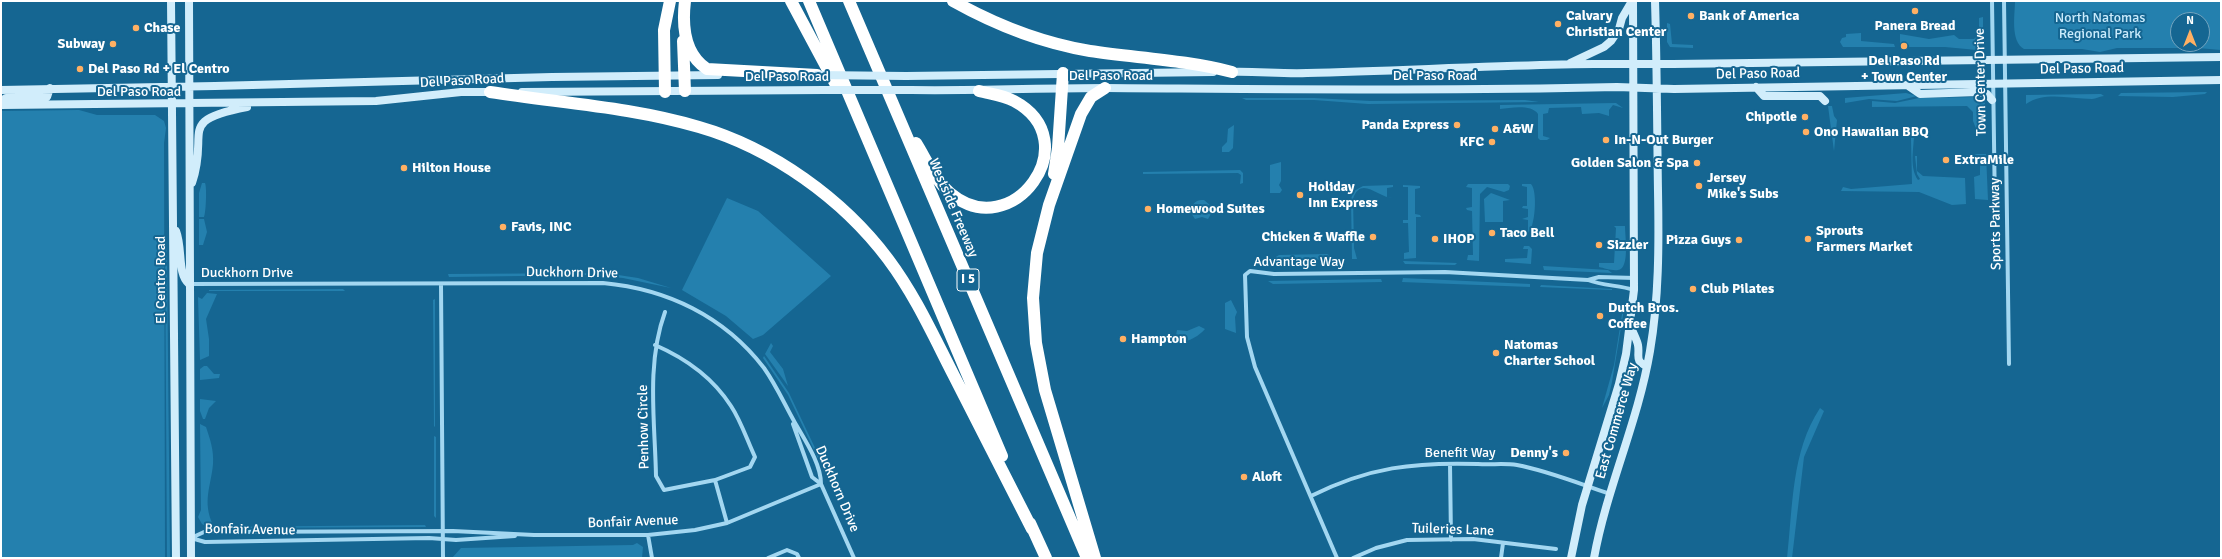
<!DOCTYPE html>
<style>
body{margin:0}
#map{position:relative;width:2222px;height:559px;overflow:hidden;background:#156692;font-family:Signika,sans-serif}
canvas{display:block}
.frame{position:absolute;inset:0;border:2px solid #fff;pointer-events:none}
.north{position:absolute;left:2170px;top:12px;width:40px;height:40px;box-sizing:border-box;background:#156692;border:1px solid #73a3be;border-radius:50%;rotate:0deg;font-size:11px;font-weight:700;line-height:16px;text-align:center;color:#fff}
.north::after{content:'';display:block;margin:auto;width:14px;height:18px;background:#ffb063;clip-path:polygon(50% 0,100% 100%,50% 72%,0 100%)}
</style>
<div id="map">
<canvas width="2222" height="559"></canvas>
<div class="frame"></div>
<div class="north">N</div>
</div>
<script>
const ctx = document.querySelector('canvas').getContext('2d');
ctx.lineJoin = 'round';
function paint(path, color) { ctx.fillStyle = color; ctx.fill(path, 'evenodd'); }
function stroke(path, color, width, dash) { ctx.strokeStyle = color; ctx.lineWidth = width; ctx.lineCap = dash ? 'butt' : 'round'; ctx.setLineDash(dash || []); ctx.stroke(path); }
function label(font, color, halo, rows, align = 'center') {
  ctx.font = font + ' Signika,sans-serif'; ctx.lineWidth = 4; ctx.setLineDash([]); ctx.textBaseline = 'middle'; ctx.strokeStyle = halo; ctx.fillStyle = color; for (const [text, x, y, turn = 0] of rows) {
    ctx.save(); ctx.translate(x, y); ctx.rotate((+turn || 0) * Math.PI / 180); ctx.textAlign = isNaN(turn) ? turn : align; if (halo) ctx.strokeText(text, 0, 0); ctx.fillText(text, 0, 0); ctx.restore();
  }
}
paint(new Path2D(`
 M 2015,1 L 2221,1 L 2221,50 L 2198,48 L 2117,48 L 2100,52 L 2082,49 L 2024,49 C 2010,41 2015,14 2015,1 ZM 2178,20 L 2202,20 L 2202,44 L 2178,44 Z
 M 1983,17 L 1983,42 L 1977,50 L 1945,47 L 1909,47 L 1909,45 L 1900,45 L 1900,34 L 1929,39 L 1954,35 L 1959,39 L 1974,39 L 1979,34 L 1979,18 Z
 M 1667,23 L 1670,24 L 1672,44 L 1693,45 L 1693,48 L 1670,47 L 1667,42 Z
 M 1861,33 L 1861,41 L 1894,44 L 1895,47 L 1843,47 L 1840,42 L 1842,38 L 1846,37 L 1846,34 Z
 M 2207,92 L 2205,94 L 2173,97 L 2118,96 L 2121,93 Z
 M 1906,93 L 1917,96 L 1897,101 L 1869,99 L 1845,103 L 1845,98 Z
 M 2101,94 L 2104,96 C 2100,96 2096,99 2092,99 C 2070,99 2045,91 2026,104 L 2026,95 Z
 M 1978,97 L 1984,101 L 1985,104 L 1986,133 L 1977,131 L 1973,121 L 1973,112 L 1967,106 L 1872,107 L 1872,101 L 1895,103 L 1919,98 Z
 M 1242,98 L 1314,98 L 1370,101 L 1525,100 L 1539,102 L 1368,104 L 1314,100 L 1246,100 Z
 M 1616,103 L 1623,108 L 1613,105 L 1609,110 L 1609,116 L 1599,113 L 1582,114 L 1581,107 L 1549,108 L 1548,113 L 1543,114 L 1543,136 L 1550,138 L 1547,140 L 1540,140 L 1538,138 L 1538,114 C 1531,104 1511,108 1500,109 L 1500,105 Z
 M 1828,106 L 1832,106 L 1834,116 L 1837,120 L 1834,151 Z
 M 79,110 L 97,115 L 155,115 L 164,121 L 166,128 L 164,143 L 165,558 L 1,558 L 1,111 Z
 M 1234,125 L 1233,148 L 1229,152 L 1222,152 L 1222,147 L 1227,142 L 1228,129 Z
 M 1908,131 L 1914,134 C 1914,148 1909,167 1918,180 L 1920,179 L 1917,174 L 1915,156 L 1917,156 L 1917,171 L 1923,176 L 1965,178 L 1966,204 L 1952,205 L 1919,192 L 1841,191 L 1843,187 L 1851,189 L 1912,184 L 1911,138 Z
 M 1974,154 L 1986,154 L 1988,200 L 1975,199 L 1974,177 L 1980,175 L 1980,156 Z
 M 1281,162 L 1281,181 L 1279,185 L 1282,190 L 1280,193 L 1270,193 L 1270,165 Z
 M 1240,170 L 1243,173 L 1243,183 L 1240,184 L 1241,175 L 1238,173 L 1143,174 L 1143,172 Z
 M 202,183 L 205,183 C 207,187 206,213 204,217 L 199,217 L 199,193 Z
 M 1468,184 L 1508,184 L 1510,186 L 1509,190 L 1504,192 L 1487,187 L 1480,194 L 1479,261 L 1467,260 L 1468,255 L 1473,255 L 1472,211 L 1467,210 L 1466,208 L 1472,207 L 1472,188 L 1466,187 Z
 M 1522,184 L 1531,184 C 1538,191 1535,228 1528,233 L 1522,232 L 1528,230 L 1528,220 L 1522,219 L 1528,217 L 1528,209 L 1522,208 L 1523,206 L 1527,206 L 1527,187 L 1522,186 Z
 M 1393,185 L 1393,187 L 1387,188 L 1387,197 L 1393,198 C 1378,198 1361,175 1353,199 L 1354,248 L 1357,259 L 1352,259 L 1351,199 L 1354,191 L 1363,186 Z
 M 1403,185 L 1420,186 L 1420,188 L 1415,189 L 1415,214 L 1420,215 L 1421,217 L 1416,217 L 1416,258 L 1404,259 L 1404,253 L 1409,252 L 1408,223 L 1403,223 L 1403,220 L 1408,220 L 1408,187 L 1403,187 Z
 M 1491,193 L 1510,200 L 1503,201 L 1503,222 L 1485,222 L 1484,199 Z
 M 727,198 L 758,211 L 831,276 L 763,335 L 753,339 L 726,316 L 682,290 Z
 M 1204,200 L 1211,206 L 1212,212 L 1208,219 L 1202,217 L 1195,219 L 1191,213 C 1191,205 1195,199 1204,200 Z
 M 199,219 L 204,219 L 207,232 L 203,245 L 199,245 Z
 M 1614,226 L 1625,226 C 1625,236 1630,269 1618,270 C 1612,271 1604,268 1599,267 L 1599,263 L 1614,263 L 1616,228 Z
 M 165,238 L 166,238 L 167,256 L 170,558 L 167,558 Z
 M 1524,246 L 1529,246 L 1532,249 L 1531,264 L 1505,262 L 1505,259 L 1527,258 L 1528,249 L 1523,249 Z
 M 1327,254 L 1336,259 L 1285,261 L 1279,264 L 1271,260 L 1279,255 Z
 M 1403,261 L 1457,263 L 1455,265 L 1405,264 Z
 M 1543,266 L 1608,270 L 1612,273 L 1544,270 Z
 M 605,273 L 638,278 L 671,288 L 623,278 L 594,275 L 449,277 L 448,274 Z
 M 1403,278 L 1530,284 L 1530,287 L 1402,282 Z
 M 1381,279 L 1382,282 L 1273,284 L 1268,281 Z
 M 1541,285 L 1612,289 L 1612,290 L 1540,287 Z
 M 343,289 L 345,291 L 209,291 L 209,290 Z
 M 207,293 L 217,294 L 206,319 L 209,339 L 209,356 L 200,360 L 198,297 L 202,299 Z
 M 435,299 L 435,426 L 434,427 L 433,300 Z
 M 1231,300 L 1237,312 L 1235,317 L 1236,333 L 1225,329 L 1225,303 Z
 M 1625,303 L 1612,382 L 1609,395 L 1602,408 L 1614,365 L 1623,308 Z
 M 1199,326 L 1205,329 C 1198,337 1186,344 1175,341 L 1177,330 L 1187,331 Z
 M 771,343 L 773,346 L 770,352 L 783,369 L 788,386 L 765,354 Z
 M 764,356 L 789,393 L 825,469 L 824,471 L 788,395 L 763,358 Z
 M 204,366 L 207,366 L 214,374 L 220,374 L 219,378 L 200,380 L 200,369 Z
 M 200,399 L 216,401 L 209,408 L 205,419 L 203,419 L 200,411 Z
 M 1820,408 L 1824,411 L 1804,457 L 1792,558 L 1787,558 C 1793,507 1791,452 1820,408 Z
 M 200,424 L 206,427 C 210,439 214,450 213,464 C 211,487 202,501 213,525 L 207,527 L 202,524 L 198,517 L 201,510 Z
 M 434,436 L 436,437 L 436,518 L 434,516 Z
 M 425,525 L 426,527 L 211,528 L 214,527 Z
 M 637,543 L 643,547 L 642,558 L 452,558 L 461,548 L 633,545 Z`), '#2480ae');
stroke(new Path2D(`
 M 1992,1 L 1995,211
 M 2004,1 L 2009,364
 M 1588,280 L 1599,277 L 1635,278
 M 189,284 L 603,283 C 667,289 724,316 764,368 C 776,385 784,403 794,421 C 804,439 821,463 821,484 L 854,558
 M 441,284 L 443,558
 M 655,345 C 685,358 713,378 731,406 C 741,421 747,440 755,457 L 750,467 L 715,480 L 664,490 L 656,476 C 655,422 646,364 665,312
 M 793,424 L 812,477 L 821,484
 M 1450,464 L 1451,540
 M 715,480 L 727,523
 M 1311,496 C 1369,467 1414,462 1478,464 C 1491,465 1504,463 1517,465 C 1549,471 1580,484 1610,494
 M 648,535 L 652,558
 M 191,538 L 204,532 L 453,531 L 534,535 L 648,535 L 695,530 L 727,523 L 821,484
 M 191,538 L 205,542 L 429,538 L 456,540 L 515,536
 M 768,558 L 787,550 L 797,554 L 799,558
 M 1337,558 L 1255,367 L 1247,337 L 1245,275 L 1250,271 L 1274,274 L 1445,272 L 1588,280 C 1603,286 1619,285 1634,290
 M 1353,558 L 1376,548 L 1407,540 L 1473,539 L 1556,549
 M 1501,558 L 1503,543`), '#a3d7f1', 4);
stroke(new Path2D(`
 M 171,1 L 176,558
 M 189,1 L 191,558
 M 1570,63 L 1604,47 L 1611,41 L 1619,29 L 1622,18 L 1632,1
 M 1229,72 C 1255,71 1281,74 1307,73 C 1429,70 1551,62 1673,64 L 2221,57
 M 906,76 L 1213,72
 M 1907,85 L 1920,94 L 1978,92 L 1987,94 L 1992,100
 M 1756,87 L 1764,96 L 1820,96 L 1825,101
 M 1,90 L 215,86 L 552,77 L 718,75
 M 911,90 C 976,91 1041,88 1106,88 C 1276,89 1446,91 1617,87 L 1674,89 L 2221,80
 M 522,92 L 824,90
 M 1,101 L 6,98 L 47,97 L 50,88
 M 1,105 L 376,101 L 461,92 L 495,92
 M 192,183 C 210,131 175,121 247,107
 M 176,231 C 183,249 177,274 189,284
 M 1631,327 C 1633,333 1637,340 1638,345 C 1640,356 1634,361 1647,366
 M 1571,558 L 1582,505 L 1619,384 L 1626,354 L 1634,290 L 1633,1
 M 1594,558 C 1607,487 1638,422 1650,351 C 1659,298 1659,245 1658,191 C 1657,128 1657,64 1655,1`), '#d1edfb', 8);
stroke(new Path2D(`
 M 685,1 C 682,26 684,54 707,69 L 817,75
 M 791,1 L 836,85
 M 809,1 L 1002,456
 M 849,1 L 1087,558
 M 953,1 C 996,25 1042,43 1090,51 C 1137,58 1186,60 1232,72
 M 683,41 L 685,91
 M 490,92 C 560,103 632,107 699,127 C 772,148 843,199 888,259 C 915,295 933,335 953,374 C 980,426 1006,478 1032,529
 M 665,92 L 664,30 L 670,1
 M 916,143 C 926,159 935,180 950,193 C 1012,246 1089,141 1014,101 C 1003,95 990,94 979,91
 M 1054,174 L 1058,148 L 1063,73
 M 1030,523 L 1046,558
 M 1095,558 L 1045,390 L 1036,343 L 1033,298 L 1037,253 L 1049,205 L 1081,114 L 1091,97 L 1105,88`), '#fff', 12);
stroke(new Path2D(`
 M 817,75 L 906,76
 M 824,90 L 911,90`), '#d1edfb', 8);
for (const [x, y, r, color] of [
 [1915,11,4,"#ffb063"],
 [1691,16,4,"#ffb063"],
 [1558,24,4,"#ffb063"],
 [136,28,4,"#ffb063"],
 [113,44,4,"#ffb063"],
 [1904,46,4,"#ffb063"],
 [80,69,4,"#ffb063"],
 [1805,117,4,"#ffb063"],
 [1457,125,4,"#ffb063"],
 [1495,129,4,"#ffb063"],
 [1806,132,4,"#ffb063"],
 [1606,140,4,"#ffb063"],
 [1492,142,4,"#ffb063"],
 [1946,160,4,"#ffb063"],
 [1697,163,4,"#ffb063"],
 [404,168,4,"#ffb063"],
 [1699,186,4,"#ffb063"],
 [1300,195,4,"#ffb063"],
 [1148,209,4,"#ffb063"],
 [503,227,4,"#ffb063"],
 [1492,233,4,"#ffb063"],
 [1373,237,4,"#ffb063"],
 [1435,239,4,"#ffb063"],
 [1808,239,4,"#ffb063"],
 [1739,240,4,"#ffb063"],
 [1599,245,4,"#ffb063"],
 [1693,289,4,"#ffb063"],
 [1600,316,4,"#ffb063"],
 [1123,339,4,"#ffb063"],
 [1496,353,4,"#ffb063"],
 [1566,453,4,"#ffb063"],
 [1244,477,4,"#ffb063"]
]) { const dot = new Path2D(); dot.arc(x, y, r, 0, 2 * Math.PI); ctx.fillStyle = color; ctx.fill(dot); stroke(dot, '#156692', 1.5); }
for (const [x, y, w] of [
 [968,280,22]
]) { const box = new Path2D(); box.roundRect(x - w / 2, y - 11, w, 22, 3); ctx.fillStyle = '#156692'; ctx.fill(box); stroke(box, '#fff', 1); }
label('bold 13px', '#fff', null, [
 ["I 5",968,280]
]);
label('bold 14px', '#fff', '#156692', [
 ["Calvary",1566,16],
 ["Christian Center",1566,32],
 ["Bank of America",1699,16],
 ["Panera Bread",1915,26,"center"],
 ["Chase",144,28],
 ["Subway",105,44,"right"],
 ["Del Paso Rd",1904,61,"center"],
 ["+ Town Center",1904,77,"center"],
 ["Del Paso Rd + El Centro",88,69],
 ["Chipotle",1797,117,"right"],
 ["Panda Express",1449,125,"right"],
 ["A&W",1503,129],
 ["Ono Hawaiian BBQ",1814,132],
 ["In-N-Out Burger",1614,140],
 ["KFC",1484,142,"right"],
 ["ExtraMile",1954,160],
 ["Golden Salon & Spa",1689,163,"right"],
 ["Hilton House",412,168],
 ["Jersey",1707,178],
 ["Mike's Subs",1707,194],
 ["Holiday",1308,187],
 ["Inn Express",1308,203],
 ["Homewood Suites",1156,209],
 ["Favis, INC",511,227],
 ["Sprouts",1816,231],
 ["Farmers Market",1816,247],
 ["Taco Bell",1500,233],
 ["Chicken & Waffle",1365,237,"right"],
 ["IHOP",1443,239],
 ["Pizza Guys",1731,240,"right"],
 ["Sizzler",1607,245],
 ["Club Pilates",1701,289],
 ["Dutch Bros.",1608,308],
 ["Coffee",1608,324],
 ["Hampton",1131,339],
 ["Natomas",1504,345],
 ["Charter School",1504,361],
 ["Denny's",1558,453,"right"],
 ["Aloft",1252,477]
], 'left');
label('14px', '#caebfc', '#156692', [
 ["North Natomas",2100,18],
 ["Regional Park",2100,34]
]);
label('14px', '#fff', '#156692', [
 ["Del Paso Road",2082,69,-1],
 ["Del Paso Road",1758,74,-1],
 ["Del Paso Road",1111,76],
 ["Del Paso Road",1435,76],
 ["Del Paso Road",787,77],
 ["Del Paso Road",462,81,-3],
 ["Town Center Drive",1981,82,-91],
 ["Del Paso Road",139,92],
 ["Westside Freeway",953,208,67],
 ["Sports Parkway",1996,224,-91],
 ["Advantage Way",1299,262],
 ["Duckhorn Drive",247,273],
 ["Duckhorn Drive",572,273,1],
 ["El Centro Road",161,280,-90],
 ["East Commerce Way",1617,421,-74],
 ["Penhow Circle",644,427,-91],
 ["Benefit Way",1460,453],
 ["Duckhorn Drive",837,489,67],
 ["Bonfair Avenue",633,522,-2],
 ["Bonfair Avenue",250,530,1],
 ["Tuileries Lane",1453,530,2]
]);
</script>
